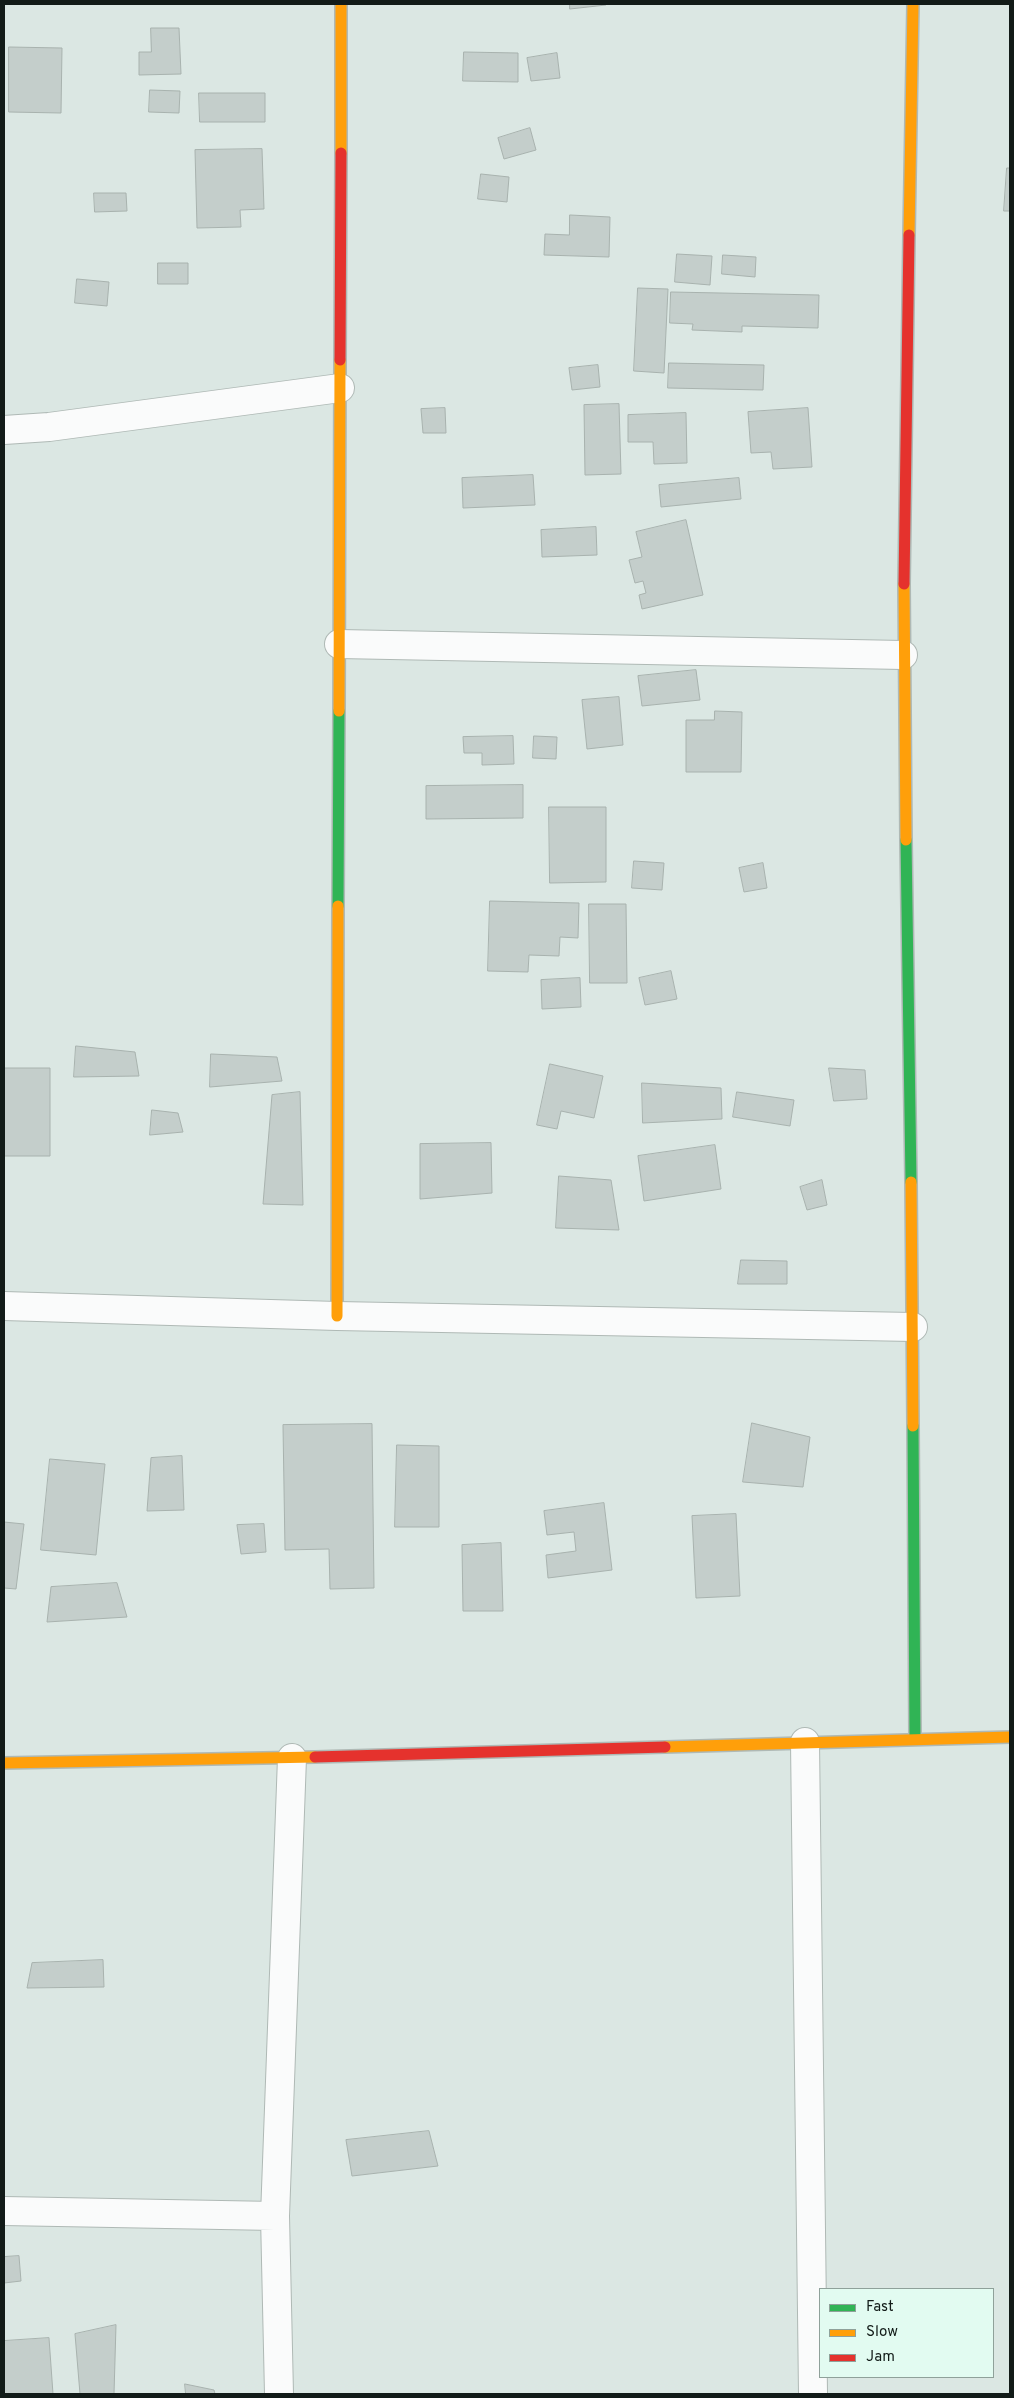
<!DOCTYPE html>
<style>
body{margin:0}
#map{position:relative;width:1014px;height:2398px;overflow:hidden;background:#dbe7e3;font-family:Overpass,sans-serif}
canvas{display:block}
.frame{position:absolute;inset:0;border:5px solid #121b18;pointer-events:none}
.legend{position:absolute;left:819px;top:2288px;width:175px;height:90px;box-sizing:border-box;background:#e2fbf1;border:1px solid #8fa19a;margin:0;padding:6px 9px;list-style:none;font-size:15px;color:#121b18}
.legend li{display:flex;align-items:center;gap:10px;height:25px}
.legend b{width:25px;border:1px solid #8fa19a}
</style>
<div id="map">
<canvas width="1014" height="2398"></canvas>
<div class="frame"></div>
<ul class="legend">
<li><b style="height:6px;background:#30b455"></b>Fast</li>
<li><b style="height:6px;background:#ff9f0a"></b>Slow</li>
<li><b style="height:6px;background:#e5322d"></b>Jam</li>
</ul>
</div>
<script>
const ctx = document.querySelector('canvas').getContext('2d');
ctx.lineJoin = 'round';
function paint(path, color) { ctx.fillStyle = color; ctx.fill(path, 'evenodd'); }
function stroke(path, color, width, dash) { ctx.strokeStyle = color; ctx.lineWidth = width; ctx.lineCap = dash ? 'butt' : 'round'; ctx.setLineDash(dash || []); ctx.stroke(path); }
const building = new Path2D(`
 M 570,4 L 605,4 L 606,5 L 570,9 Z
 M 151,28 L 179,28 L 181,74 L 139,75 L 139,52 L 151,52 Z
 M 9,47 L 62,48 L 61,113 L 9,112 Z
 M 464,52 L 518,53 L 518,82 L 463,81 Z
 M 557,53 L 560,78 L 531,81 L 527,58 Z
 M 150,90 L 180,91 L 179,113 L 149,112 Z
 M 199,93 L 265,93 L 265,122 L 200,122 Z
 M 530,128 L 536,150 L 504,159 L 498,138 Z
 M 262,149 L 264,209 L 240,210 L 241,227 L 197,228 L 195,150 Z
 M 1007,168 L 1010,168 L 1010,211 L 1004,211 Z
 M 481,174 L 509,177 L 507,202 L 478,199 Z
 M 94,193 L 126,193 L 127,211 L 95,212 Z
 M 570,215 L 610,217 L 609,257 L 544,255 L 545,234 L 569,235 Z
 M 677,254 L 712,256 L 710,285 L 675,282 Z
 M 723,255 L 756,257 L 755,277 L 722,274 Z
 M 158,263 L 188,263 L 188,284 L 158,284 Z
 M 77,279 L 109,282 L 107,306 L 75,303 Z
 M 638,288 L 668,289 L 664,373 L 634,371 Z
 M 671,292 L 819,295 L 818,328 L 742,326 L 742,332 L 692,330 L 693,324 L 670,323 Z
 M 669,363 L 764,365 L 763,390 L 668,388 Z
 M 598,365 L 600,387 L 572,390 L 569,368 Z
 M 619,404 L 621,474 L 585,475 L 584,405 Z
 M 445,408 L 446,433 L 423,433 L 421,409 Z
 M 808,408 L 812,467 L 773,469 L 771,452 L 751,453 L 748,412 Z
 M 686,413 L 687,463 L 654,464 L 653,442 L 628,442 L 628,415 Z
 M 533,475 L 535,505 L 463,508 L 462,478 Z
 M 739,478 L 741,499 L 661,507 L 659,485 Z
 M 686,520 L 703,595 L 642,609 L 639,595 L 646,593 L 643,581 L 635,583 L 629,560 L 642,557 L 636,532 Z
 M 596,527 L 597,555 L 542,557 L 541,530 Z
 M 696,670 L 700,700 L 642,706 L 638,676 Z
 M 619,697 L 623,745 L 587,749 L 582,700 Z
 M 715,711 L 742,712 L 741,772 L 686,772 L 686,720 L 714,720 Z
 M 513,736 L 514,764 L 482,765 L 482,753 L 464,753 L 463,737 Z
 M 534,736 L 557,737 L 556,759 L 533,758 Z
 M 523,785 L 523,818 L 426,819 L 426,786 Z
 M 549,807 L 606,807 L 606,882 L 550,883 Z
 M 634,861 L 664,863 L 662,890 L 632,888 Z
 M 763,863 L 767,888 L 744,892 L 739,868 Z
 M 490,901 L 579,903 L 578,938 L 560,937 L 559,956 L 529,955 L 528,972 L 488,971 Z
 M 589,904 L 626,904 L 627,983 L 590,983 Z
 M 671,971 L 677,999 L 645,1005 L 639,978 Z
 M 580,978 L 581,1007 L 542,1009 L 541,980 Z
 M 76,1046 L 135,1052 L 139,1076 L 74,1077 Z
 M 211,1054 L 277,1057 L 282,1081 L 210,1087 Z
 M 550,1064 L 603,1076 L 594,1118 L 561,1111 L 557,1129 L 537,1125 Z
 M 4,1068 L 50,1068 L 50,1156 L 4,1156 Z
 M 829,1068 L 865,1070 L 867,1099 L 834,1101 Z
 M 642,1083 L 721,1088 L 722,1119 L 643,1123 Z
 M 300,1092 L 303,1205 L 263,1204 L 272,1095 Z
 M 737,1092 L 794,1100 L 790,1126 L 733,1117 Z
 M 152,1110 L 178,1113 L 183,1132 L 150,1135 Z
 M 491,1143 L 492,1193 L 420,1199 L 420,1144 Z
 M 715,1145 L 721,1189 L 644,1201 L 638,1156 Z
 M 559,1176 L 611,1180 L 619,1230 L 556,1228 Z
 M 822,1180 L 827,1205 L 807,1210 L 800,1187 Z
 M 741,1260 L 787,1261 L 787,1284 L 738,1284 Z
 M 752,1423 L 810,1437 L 803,1487 L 743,1482 Z
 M 372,1424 L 374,1588 L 330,1589 L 329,1549 L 285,1550 L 283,1425 Z
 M 397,1445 L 439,1446 L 439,1527 L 395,1527 Z
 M 182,1456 L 184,1510 L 147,1511 L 151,1458 Z
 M 50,1459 L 105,1464 L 96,1555 L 41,1550 Z
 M 604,1503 L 612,1570 L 548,1578 L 546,1555 L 576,1551 L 574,1532 L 547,1535 L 544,1511 Z
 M 736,1514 L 740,1596 L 696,1598 L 692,1516 Z
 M 4,1522 L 24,1524 L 16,1589 L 4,1588 Z
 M 264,1524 L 266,1552 L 241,1554 L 237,1525 Z
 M 501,1543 L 503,1611 L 463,1611 L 462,1545 Z
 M 117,1583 L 127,1617 L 47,1622 L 51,1587 Z
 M 103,1960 L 104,1987 L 27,1988 L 32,1963 Z
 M 429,2131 L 438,2166 L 352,2176 L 346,2140 Z
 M 19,2256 L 21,2281 L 4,2283 L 4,2257 Z
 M 116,2325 L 114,2394 L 80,2394 L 75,2334 Z
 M 49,2338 L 53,2394 L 4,2394 L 4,2341 Z
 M 185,2384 L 214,2390 L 215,2394 L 186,2394 Z`);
paint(building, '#c4cecb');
stroke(building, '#a8b2ae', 1);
const street = new Path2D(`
 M 4,430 L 49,427 L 340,388
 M 339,644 L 903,655
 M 4,1306 L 337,1316 L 913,1327
 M 805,1742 L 813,2394
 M 4,2211 L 275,2216
 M 279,2394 L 275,2216 L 292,1758`);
const fast = new Path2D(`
 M 906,840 L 911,1182
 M 338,906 L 339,711
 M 913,1426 L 915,1738`);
const slow = new Path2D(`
 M 341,153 L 341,4
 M 909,235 L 913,4
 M 904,584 L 906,840
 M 339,711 L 340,360
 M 911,1182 L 913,1426
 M 337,1316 L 338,906
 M 665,1747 L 1010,1737
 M 4,1763 L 315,1757`);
const jam = new Path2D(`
 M 340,360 L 341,153
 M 904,584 L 909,235
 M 315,1757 L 665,1747`);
stroke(street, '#afb9b5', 30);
stroke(fast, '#afb9b5', 14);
stroke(slow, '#afb9b5', 14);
stroke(jam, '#afb9b5', 14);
stroke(street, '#fafbfb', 28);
stroke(fast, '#30b455', 11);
stroke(slow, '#ff9f0a', 11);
stroke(jam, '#e5322d', 11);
</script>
